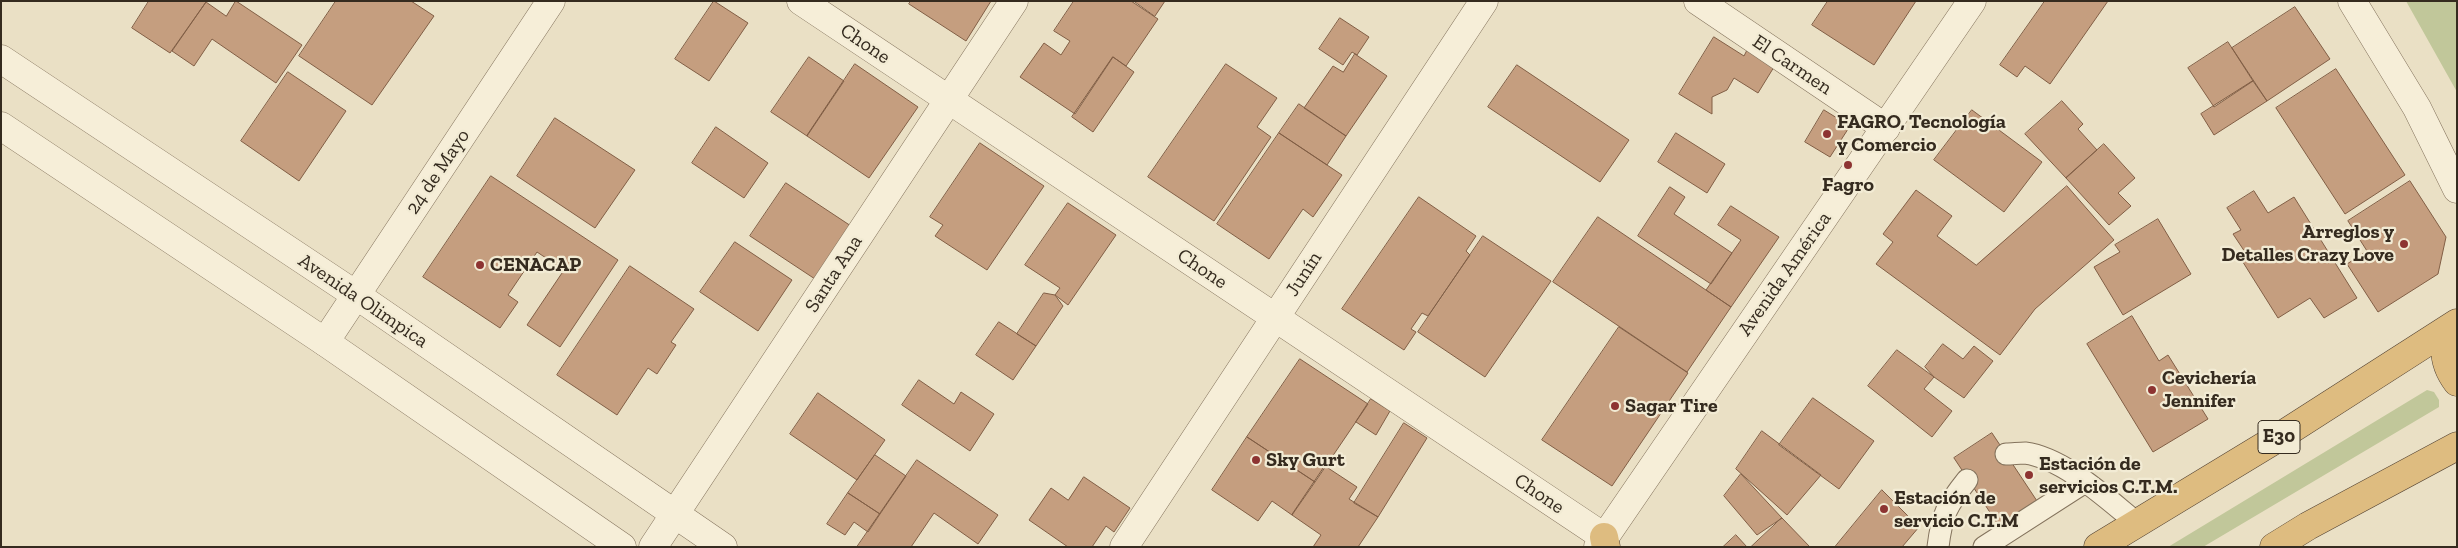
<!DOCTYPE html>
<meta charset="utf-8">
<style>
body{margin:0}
#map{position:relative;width:2458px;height:548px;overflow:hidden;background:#eae0c5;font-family:"Zilla Slab",serif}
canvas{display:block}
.frame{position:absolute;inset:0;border:2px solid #352b1f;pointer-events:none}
</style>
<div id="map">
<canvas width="2458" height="548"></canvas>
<div class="frame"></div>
</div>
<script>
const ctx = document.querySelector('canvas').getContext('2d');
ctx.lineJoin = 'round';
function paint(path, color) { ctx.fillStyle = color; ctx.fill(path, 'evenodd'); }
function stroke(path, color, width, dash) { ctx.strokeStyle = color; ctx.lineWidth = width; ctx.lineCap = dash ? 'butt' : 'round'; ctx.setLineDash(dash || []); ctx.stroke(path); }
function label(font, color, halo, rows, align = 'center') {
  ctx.font = font + ' "Zilla Slab",serif'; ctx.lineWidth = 4.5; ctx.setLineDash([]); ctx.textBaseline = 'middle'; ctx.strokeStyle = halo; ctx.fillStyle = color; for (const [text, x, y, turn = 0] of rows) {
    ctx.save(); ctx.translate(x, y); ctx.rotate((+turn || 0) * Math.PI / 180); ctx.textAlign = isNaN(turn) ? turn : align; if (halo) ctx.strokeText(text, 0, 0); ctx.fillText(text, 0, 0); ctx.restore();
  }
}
paint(new Path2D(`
 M 2406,1 L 2457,1 L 2457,92 Z
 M 2427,390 L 2434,392 L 2439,400 L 2439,407 L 2203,547 L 2168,547 Z`), '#c1c79a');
const building = new Path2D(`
 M 149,1 L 205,1 L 206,2 L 170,53 L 132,28 Z
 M 236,1 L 302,45 L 276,83 L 212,39 L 194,66 L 172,51 L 206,2 L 226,16 Z
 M 336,1 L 411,1 L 434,16 L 372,105 L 299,56 Z
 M 714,1 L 748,23 L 709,81 L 675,59 Z
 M 911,1 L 991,1 L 966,41 L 909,4 Z
 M 1074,1 L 1131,1 L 1158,19 L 1126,66 L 1113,57 L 1075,114 L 1020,77 L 1044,43 L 1061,55 L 1070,41 L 1054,31 Z
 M 1134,1 L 1165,1 L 1155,16 Z
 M 1828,1 L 1916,1 L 1874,65 L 1812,25 Z
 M 2045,1 L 2108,1 L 2050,84 L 2025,66 L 2017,77 L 2000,65 Z
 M 2295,7 L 2330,59 L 2267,101 L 2232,48 Z
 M 1340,18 L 1369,37 L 1357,55 L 1352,52 L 1343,65 L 1319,49 Z
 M 1714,37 L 1744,56 L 1747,50 L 1774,67 L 1758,93 L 1734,78 L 1727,90 L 1712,97 L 1712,114 L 1679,94 Z
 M 2228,42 L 2253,81 L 2214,107 L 2188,68 Z
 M 1355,54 L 1387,76 L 1346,136 L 1304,108 L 1333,66 L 1343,72 Z
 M 809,57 L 844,81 L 807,136 L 771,112 Z
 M 1113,57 L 1134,72 L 1093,132 L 1072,117 Z
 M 855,64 L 918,107 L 869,178 L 807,136 Z
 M 1226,64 L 1277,98 L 1257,127 L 1271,137 L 1214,221 L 1148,177 Z
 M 1517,65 L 1629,140 L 1600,182 L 1488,107 Z
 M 2336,69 L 2405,175 L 2345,214 L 2276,108 Z
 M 288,72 L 346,111 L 299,181 L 241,141 Z
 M 2253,81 L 2267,101 L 2214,135 L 2201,114 Z
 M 2062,101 L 2083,124 L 2078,129 L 2097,150 L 2066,178 L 2025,134 Z
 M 1299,104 L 1346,136 L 1327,165 L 1279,133 Z
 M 1824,110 L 1850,126 L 1830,157 L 1805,142 Z
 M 1972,110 L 2042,162 L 2004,212 L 1934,160 Z
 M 555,118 L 635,170 L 595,228 L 517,176 Z
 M 716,127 L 768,163 L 744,198 L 692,163 Z
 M 1279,133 L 1342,175 L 1313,217 L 1303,209 L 1269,259 L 1217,224 Z
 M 1676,133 L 1725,164 L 1707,193 L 1658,162 Z
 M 980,143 L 1044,186 L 987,270 L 935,236 L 943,225 L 930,217 Z
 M 2104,144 L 2135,178 L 2118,193 L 2131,206 L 2109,225 L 2066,178 Z
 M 491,176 L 618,260 L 560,347 L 527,325 L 564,270 L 537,252 L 508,295 L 518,302 L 500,328 L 423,277 Z
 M 2410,181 L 2446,237 L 2438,274 L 2378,312 L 2347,264 L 2367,251 L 2348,221 Z
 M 786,183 L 851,226 L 815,279 L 750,236 Z
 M 2067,186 L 2114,240 L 2035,309 L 2000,355 L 1876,264 L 1893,242 L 1883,234 L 1916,190 L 1952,216 L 1937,236 L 1976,265 Z
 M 1670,187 L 1685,197 L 1674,214 L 1732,253 L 1711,284 L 1638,236 Z
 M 2254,191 L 2268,213 L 2294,197 L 2357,298 L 2324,318 L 2310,298 L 2278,318 L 2241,259 L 2247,255 L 2233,234 L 2241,230 L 2227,208 Z
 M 1419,197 L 1476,236 L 1466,251 L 1470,255 L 1428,316 L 1422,313 L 1411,329 L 1416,332 L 1404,350 L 1342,309 Z
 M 1068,203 L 1116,235 L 1068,305 L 1055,295 L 1060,288 L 1025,265 Z
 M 1731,206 L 1779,237 L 1731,307 L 1706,290 L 1741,240 L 1718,225 Z
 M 1598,217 L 1731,307 L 1687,372 L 1553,282 Z
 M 2158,219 L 2191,274 L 2123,315 L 2094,267 L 2120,252 L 2115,245 Z
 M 1483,236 L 1551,281 L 1485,377 L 1418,332 Z
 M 735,242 L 792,280 L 758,331 L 700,292 Z
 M 630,266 L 694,309 L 671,342 L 676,345 L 657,374 L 648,368 L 617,415 L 557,375 Z
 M 1044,293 L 1055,295 L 1063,306 L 1036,346 L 1017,334 Z
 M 2132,316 L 2159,361 L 2168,355 L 2208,419 L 2153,452 L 2087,344 Z
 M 999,322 L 1036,346 L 1013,380 L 976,355 Z
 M 1619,327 L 1688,373 L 1612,486 L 1542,440 Z
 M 1943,344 L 1963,359 L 1974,346 L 1993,361 L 1964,398 L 1934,377 L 1925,367 Z
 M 1897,350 L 1934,377 L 1924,389 L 1952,411 L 1932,437 L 1868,386 Z
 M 1300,359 L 1368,404 L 1315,482 L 1247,437 Z
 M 919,380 L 954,404 L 961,392 L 994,414 L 970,451 L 902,405 Z
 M 818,393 L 885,440 L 857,480 L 790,434 Z
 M 1813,398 L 1874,441 L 1839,489 L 1779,445 Z
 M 1371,399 L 1390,411 L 1376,435 L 1356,422 Z
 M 1404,423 L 1427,438 L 1378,517 L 1354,503 Z
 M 1762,431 L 1821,475 L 1787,515 L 1736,469 Z
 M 1992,433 L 2037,501 L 1999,526 L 1954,458 Z
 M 1247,437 L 1315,482 L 1292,515 L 1272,501 L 1258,521 L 1212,490 Z
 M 875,455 L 906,476 L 880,514 L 848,493 Z
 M 917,460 L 998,515 L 978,544 L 934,513 L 911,547 L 857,547 Z
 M 1325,466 L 1357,487 L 1349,499 L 1378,517 L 1358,547 L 1313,547 L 1321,535 L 1292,515 Z
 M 1741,474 L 1782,518 L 1757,535 L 1724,496 Z
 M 1084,477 L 1130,508 L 1114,532 L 1106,526 L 1092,547 L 1068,547 L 1029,520 L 1051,488 L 1068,500 Z
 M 1882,490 L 1919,527 L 1902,547 L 1835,547 Z
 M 848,493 L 880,514 L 868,532 L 854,522 L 845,535 L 827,524 Z
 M 1782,518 L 1810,547 L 1751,547 Z
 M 1736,535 L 1747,547 L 1723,547 Z`);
paint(building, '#c59e7f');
stroke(building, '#815e45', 1);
const service = new Path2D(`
 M 2006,454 C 2012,454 2019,453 2025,453 C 2064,458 2107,499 2137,523
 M 1938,547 C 1942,514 1947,505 1967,480
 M 1984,547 L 2085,482`);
const minor = new Path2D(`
 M 801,1 L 1604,537
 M 1698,1 L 1886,128
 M 325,342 L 551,1
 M 653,547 L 1014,1
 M 1124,547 L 1484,1`);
const tertiary = new Path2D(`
 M 2352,1 L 2417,108 L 2457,189
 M 1,59 L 356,295 L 723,547
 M 1,126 L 325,342 L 622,547
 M 1598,547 L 1972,1`);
const trunk = new Path2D(`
 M 2449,328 C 2442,348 2444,365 2457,382
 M 1604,537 L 1606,547
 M 2098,547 L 2276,439 L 2457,323
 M 2274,547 L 2308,526 L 2457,446`);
stroke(service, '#84735d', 23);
stroke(minor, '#84735d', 29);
stroke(tertiary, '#84735d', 29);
stroke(trunk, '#524131', 29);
stroke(service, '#f6eed8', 21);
stroke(minor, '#f6eed8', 28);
stroke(tertiary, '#f6eed8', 28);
stroke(trunk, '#debc80', 28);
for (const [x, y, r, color] of [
 [1827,134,5,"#8d3432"],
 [1848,165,5,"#8d3432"],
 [2404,244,5,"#8d3432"],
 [480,265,5,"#8d3432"],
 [2152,390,5,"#8d3432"],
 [1615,406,5,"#8d3432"],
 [1256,460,5,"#8d3432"],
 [2029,475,5,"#8d3432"],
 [1884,509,5,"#8d3432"]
]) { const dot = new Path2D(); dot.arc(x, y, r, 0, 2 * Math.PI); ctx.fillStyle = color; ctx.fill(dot); stroke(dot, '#f2ebd4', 2); }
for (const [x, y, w] of [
 [2279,437,42]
]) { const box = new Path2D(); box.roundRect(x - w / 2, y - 16.5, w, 33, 4); ctx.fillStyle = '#f2ebd4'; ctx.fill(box); stroke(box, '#352b1f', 1); }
label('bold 19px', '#352b1f', null, [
 ["E30",2279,437]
]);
label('20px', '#352b1f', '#f2ebd4', [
 ["Chone",865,44,34],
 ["El Carmen",1792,65,34],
 ["24 de Mayo",438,172,-56],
 ["Chone",1202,269,34],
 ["Santa Ana",834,274,-57],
 ["Junín",1304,274,-57],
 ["Avenida América",1785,274,-55],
 ["Avenida Olimpica",363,301,34],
 ["Chone",1539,494,34]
]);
label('bold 20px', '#352b1f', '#f2ebd4', [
 ["FAGRO, Tecnología",1837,122],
 ["y Comercio",1837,145],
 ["Fagro",1848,185,"center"],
 ["Arreglos y",2394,232,"right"],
 ["Detalles Crazy Love",2394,255,"right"],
 ["CENACAP",490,265],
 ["Cevichería",2162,378],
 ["Jennifer",2162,401],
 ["Sagar Tire",1625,406],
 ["Sky Gurt",1266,460],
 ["Estación de",2039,464],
 ["servicios C.T.M.",2039,487],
 ["Estación de",1894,498],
 ["servicio C.T.M",1894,521]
], 'left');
</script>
